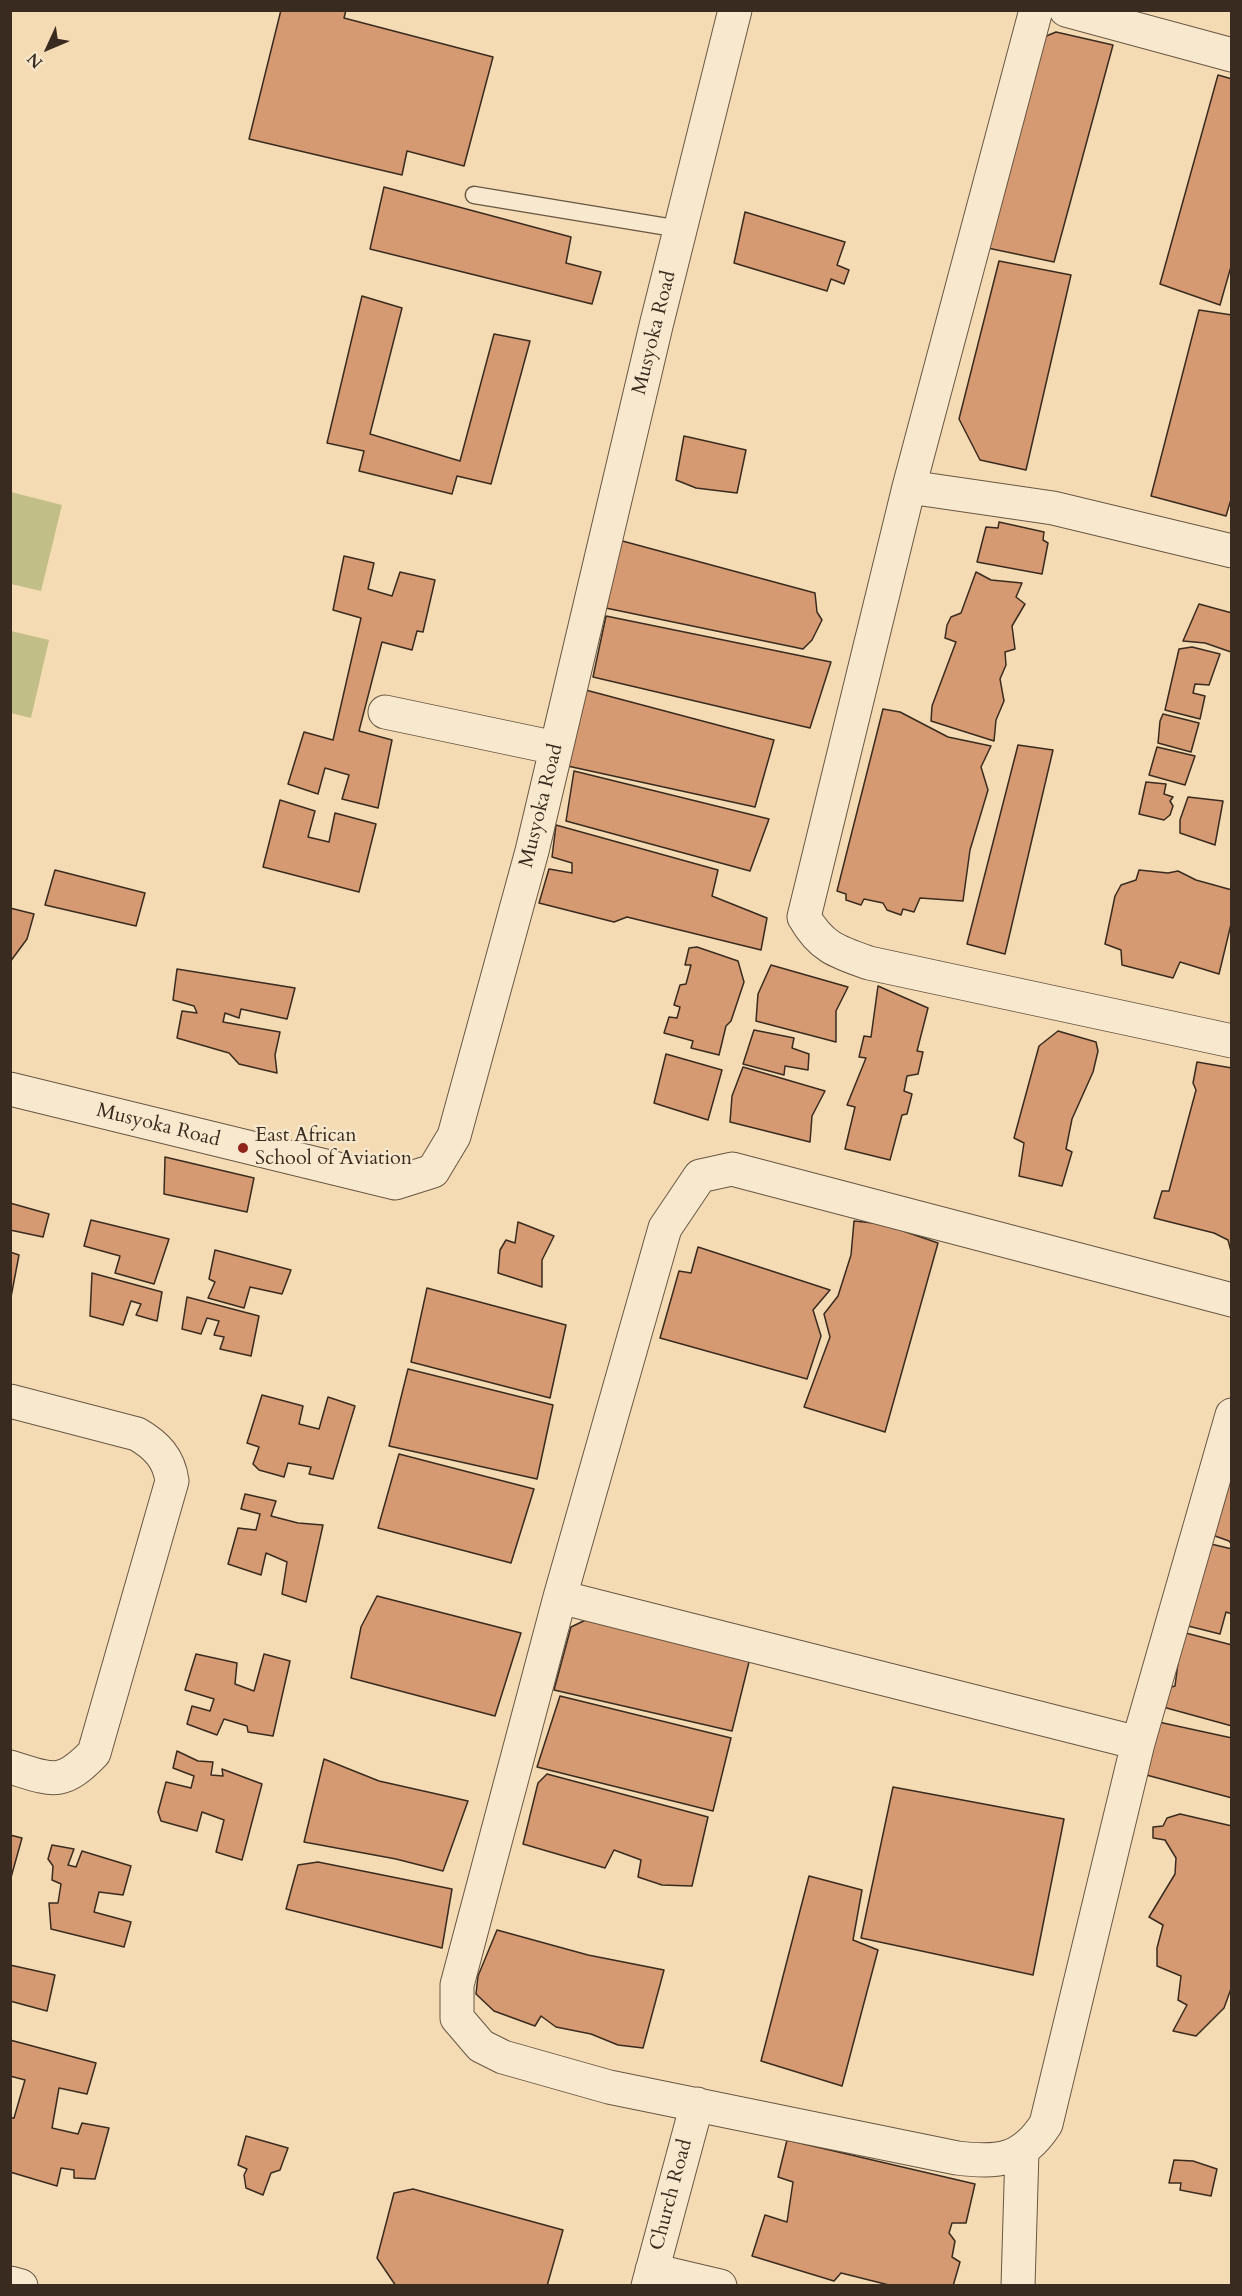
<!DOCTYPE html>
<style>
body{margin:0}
#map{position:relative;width:1242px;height:2296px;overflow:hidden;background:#f5dbb3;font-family:Cardo,serif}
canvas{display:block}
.frame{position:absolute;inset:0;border:12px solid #392b1f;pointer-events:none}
.north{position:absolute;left:18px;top:18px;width:60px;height:60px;-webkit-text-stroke:4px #f8e8ce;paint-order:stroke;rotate:226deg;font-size:16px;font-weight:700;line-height:24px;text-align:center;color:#392b1f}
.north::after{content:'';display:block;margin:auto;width:21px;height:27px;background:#392b1f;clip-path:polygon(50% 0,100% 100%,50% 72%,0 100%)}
</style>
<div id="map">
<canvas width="1242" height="2296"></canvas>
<div class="frame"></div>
<div class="north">N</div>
</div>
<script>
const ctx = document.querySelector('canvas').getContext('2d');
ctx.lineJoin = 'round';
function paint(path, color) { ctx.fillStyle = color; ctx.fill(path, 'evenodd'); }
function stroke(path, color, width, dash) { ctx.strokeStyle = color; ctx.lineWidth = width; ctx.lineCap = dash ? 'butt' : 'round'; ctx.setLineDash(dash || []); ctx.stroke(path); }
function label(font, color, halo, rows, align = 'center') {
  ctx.font = font + ' Cardo,serif'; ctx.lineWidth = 4.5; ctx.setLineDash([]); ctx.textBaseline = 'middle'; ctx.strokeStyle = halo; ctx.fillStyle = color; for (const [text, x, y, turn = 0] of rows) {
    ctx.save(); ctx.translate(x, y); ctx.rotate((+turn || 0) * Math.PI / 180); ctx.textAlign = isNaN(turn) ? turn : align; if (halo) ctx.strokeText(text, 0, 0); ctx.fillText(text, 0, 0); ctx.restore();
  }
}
paint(new Path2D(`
 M 11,492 L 62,505 L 41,591 L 11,584 Z
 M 11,631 L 49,640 L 31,718 L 11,713 Z`), '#c2be88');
const building = new Path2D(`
 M 281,10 L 346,10 L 344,18 L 493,57 L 464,166 L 407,151 L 402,175 L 249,139 Z
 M 1056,32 L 1113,45 L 1054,262 L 983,247 L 1039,39 Z
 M 1218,75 L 1232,79 L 1232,263 L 1220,305 L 1160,284 Z
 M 384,187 L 571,237 L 566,263 L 601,272 L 592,304 L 370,249 Z
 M 745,212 L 845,242 L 837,265 L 849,270 L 844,284 L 831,279 L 827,291 L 734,263 Z
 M 999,261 L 1071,275 L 1026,470 L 980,460 L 959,419 Z
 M 362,296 L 402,308 L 370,434 L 460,461 L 494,334 L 530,341 L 491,484 L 457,476 L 452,494 L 359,471 L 364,451 L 327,443 Z
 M 1199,310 L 1232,315 L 1232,496 L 1226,516 L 1151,496 Z
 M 684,436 L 746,450 L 737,493 L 696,488 L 676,480 Z
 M 999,522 L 1044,532 L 1043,540 L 1048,543 L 1042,574 L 977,562 L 986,527 L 998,528 Z
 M 615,539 L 815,593 L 817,612 L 822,620 L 812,640 L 803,649 L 601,607 Z
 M 344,556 L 374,563 L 368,589 L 392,596 L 400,572 L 435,580 L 423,632 L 417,631 L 412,650 L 382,642 L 359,731 L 392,740 L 378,808 L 342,799 L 349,775 L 325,768 L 318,794 L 288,784 L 304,732 L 333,740 L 361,618 L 333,610 Z
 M 976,572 L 991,580 L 1022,583 L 1016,597 L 1025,604 L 1012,626 L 1015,649 L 1005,652 L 1006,665 L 1000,679 L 1004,701 L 996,720 L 994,741 L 931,721 L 932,706 L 956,642 L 945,638 L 947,625 L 951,617 L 961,613 Z
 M 1199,604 L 1232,613 L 1231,652 L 1205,643 L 1183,641 Z
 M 606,616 L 831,662 L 810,728 L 593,677 Z
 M 1192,647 L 1220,654 L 1209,685 L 1195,684 L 1193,693 L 1205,696 L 1200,719 L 1165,710 L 1179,649 Z
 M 582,689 L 774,740 L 755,807 L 563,765 Z
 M 883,709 L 900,712 L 948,737 L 991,746 L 981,767 L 988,790 L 970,850 L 963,901 L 920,898 L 914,912 L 903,909 L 901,915 L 887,910 L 883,903 L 864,899 L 861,905 L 846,900 L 846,894 L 837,891 Z
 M 1163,714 L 1199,723 L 1191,752 L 1158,743 L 1160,721 Z
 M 1018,745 L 1053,750 L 1005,954 L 967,944 Z
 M 1157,747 L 1195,756 L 1185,785 L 1149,775 Z
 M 574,771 L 769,819 L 750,871 L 566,821 Z
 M 1146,782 L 1166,784 L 1164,794 L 1173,797 L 1170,801 L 1173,806 L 1170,815 L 1164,820 L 1139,814 Z
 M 1188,797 L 1223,801 L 1215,845 L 1180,833 L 1180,820 Z
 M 280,800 L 315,811 L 308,837 L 329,842 L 335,813 L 376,824 L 359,892 L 263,867 Z
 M 556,825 L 718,870 L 712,896 L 767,918 L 761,950 L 627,917 L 614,922 L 539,903 L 549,869 L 572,873 L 572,863 L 552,857 Z
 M 55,870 L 145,893 L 136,926 L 45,905 Z
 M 1139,870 L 1168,873 L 1178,871 L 1196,880 L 1232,890 L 1232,920 L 1219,974 L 1180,962 L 1173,978 L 1122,965 L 1121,950 L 1105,944 L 1115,896 L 1121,885 L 1136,880 Z
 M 10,908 L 34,914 L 27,939 L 10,962 Z
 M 697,947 L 738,961 L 744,982 L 731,1021 L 726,1026 L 719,1055 L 691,1048 L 693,1041 L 664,1033 L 669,1017 L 677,1018 L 680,1007 L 674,1005 L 680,985 L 686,984 L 691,965 L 685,965 L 689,948 Z
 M 771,965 L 848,987 L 836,1011 L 836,1042 L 756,1021 L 758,994 Z
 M 177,969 L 295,988 L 287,1019 L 241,1009 L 239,1018 L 225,1013 L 223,1022 L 280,1032 L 275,1055 L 277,1073 L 239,1064 L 229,1053 L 177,1038 L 182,1011 L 197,1013 L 194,1006 L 173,1000 Z
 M 878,986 L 928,1008 L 917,1051 L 923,1052 L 918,1074 L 907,1076 L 904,1091 L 912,1094 L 907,1114 L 902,1115 L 890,1160 L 845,1149 L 855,1107 L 847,1105 L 866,1058 L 859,1057 L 864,1036 L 871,1037 Z
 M 754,1030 L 794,1038 L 792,1048 L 809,1054 L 808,1070 L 785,1066 L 784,1075 L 743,1064 Z
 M 1058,1031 L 1096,1042 L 1098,1051 L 1093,1072 L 1072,1119 L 1066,1149 L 1072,1152 L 1062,1186 L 1019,1176 L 1024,1143 L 1014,1138 L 1039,1046 Z
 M 666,1054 L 722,1070 L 708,1120 L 654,1103 Z
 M 1197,1062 L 1232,1068 L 1232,1255 L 1228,1240 L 1214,1233 L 1154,1218 L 1162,1191 L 1169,1191 L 1196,1090 L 1193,1083 Z
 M 743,1067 L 825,1091 L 812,1116 L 810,1142 L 730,1122 L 732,1096 Z
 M 165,1157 L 254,1178 L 247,1212 L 164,1194 Z
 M 10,1203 L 49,1214 L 43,1237 L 10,1230 Z
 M 91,1220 L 169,1239 L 154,1284 L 115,1273 L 120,1256 L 84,1246 Z
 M 854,1221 L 883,1224 L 938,1243 L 885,1432 L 804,1407 L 830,1337 L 824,1314 L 838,1296 L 851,1255 Z
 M 518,1222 L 554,1236 L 542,1260 L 542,1287 L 498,1273 L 500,1250 L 506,1240 L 515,1243 Z
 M 698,1247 L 830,1290 L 813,1310 L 821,1336 L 807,1379 L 660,1338 L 679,1271 L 691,1273 Z
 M 215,1250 L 291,1270 L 282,1294 L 250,1287 L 244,1308 L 208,1298 L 215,1282 L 209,1279 Z
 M 10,1252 L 19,1255 L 11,1297 L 10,1297 Z
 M 92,1273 L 162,1292 L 157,1321 L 136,1315 L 141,1304 L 131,1301 L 123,1325 L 90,1316 Z
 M 427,1288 L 566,1325 L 550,1398 L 411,1362 Z
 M 187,1297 L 259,1316 L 251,1356 L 220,1349 L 224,1337 L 214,1335 L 219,1321 L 207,1318 L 201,1334 L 182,1329 Z
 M 408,1369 L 553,1405 L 537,1479 L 389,1446 Z
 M 262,1395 L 303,1406 L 299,1424 L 319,1429 L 328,1397 L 355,1406 L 333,1479 L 309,1474 L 311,1467 L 288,1463 L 284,1477 L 259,1470 L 253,1464 L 259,1447 L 247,1443 Z
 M 399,1454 L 534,1489 L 511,1563 L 378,1528 Z
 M 1232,1457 L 1232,1545 L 1229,1541 L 1204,1532 Z
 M 245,1494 L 276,1501 L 271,1516 L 298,1523 L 323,1525 L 306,1602 L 282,1594 L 287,1562 L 266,1553 L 261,1575 L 228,1564 L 238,1528 L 256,1530 L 260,1514 L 241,1509 Z
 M 1211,1544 L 1232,1549 L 1232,1614 L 1226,1612 L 1220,1634 L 1180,1624 Z
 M 377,1596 L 521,1633 L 495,1716 L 351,1678 L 361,1627 Z
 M 594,1616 L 750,1658 L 732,1731 L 554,1690 L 571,1627 Z
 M 1182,1632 L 1232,1645 L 1232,1726 L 1163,1707 L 1163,1689 L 1175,1686 Z
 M 196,1654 L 237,1663 L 235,1684 L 254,1691 L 264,1654 L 290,1661 L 273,1736 L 248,1732 L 247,1726 L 224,1719 L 217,1735 L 187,1724 L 192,1706 L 210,1711 L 214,1699 L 185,1690 Z
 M 560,1696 L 731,1738 L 713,1811 L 537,1767 Z
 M 1154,1721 L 1232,1738 L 1232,1798 L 1139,1773 Z
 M 177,1751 L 198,1761 L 213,1762 L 211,1775 L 223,1776 L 222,1769 L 262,1784 L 242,1860 L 216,1852 L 224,1820 L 202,1812 L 197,1831 L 161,1821 L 158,1812 L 166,1782 L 191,1788 L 194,1776 L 173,1768 Z
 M 324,1759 L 379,1781 L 468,1801 L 443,1871 L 396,1859 L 304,1842 Z
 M 547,1774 L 708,1817 L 692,1886 L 662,1885 L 638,1877 L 641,1860 L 614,1850 L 605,1868 L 523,1844 L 538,1783 Z
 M 893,1787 L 1064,1819 L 1033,1975 L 861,1938 Z
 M 1180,1814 L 1232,1826 L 1232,1986 L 1224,2008 L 1196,2036 L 1173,2031 L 1187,2005 L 1178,2000 L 1181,1976 L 1157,1966 L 1157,1948 L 1163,1925 L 1149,1917 L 1175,1874 L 1176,1858 L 1165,1840 L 1153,1838 L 1153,1827 L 1163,1826 L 1167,1818 Z
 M 10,1835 L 22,1838 L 10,1881 Z
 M 52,1845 L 74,1849 L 68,1865 L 76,1867 L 82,1851 L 131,1866 L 123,1895 L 99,1892 L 94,1912 L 131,1922 L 124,1947 L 51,1929 L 49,1903 L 58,1903 L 61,1884 L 52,1880 L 53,1866 L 48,1859 Z
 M 318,1862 L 452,1889 L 442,1948 L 286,1909 L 298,1865 Z
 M 809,1876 L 862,1890 L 853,1940 L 878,1950 L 842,2086 L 761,2061 Z
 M 497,1930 L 588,1955 L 664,1970 L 643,2048 L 618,2045 L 591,2034 L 556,2027 L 541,2016 L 535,2026 L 494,2011 L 476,1994 L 478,1976 Z
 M 10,1965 L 55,1975 L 47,2011 L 10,2001 Z
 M 10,2040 L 96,2063 L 87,2094 L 59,2088 L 52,2128 L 78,2134 L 82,2123 L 109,2128 L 95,2179 L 74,2178 L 74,2170 L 61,2168 L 57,2186 L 10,2172 L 10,2118 L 14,2118 L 25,2080 L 10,2076 Z
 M 246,2136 L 288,2148 L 280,2170 L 271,2173 L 263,2195 L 246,2188 L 244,2175 L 247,2169 L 238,2165 Z
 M 787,2140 L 975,2184 L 966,2223 L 952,2223 L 949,2233 L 955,2241 L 952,2257 L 960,2262 L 953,2286 L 893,2286 L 841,2273 L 834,2281 L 752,2256 L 765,2215 L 787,2222 L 793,2182 L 778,2177 Z
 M 1174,2160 L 1193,2161 L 1217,2169 L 1211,2196 L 1180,2190 L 1181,2183 L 1169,2183 Z
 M 413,2189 L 563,2230 L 547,2286 L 396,2286 L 377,2258 L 394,2193 Z`);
paint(building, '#d59a72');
stroke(building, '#392b1f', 1.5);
const lane = new Path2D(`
 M 474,195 L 680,229`);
const street = new Path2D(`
 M 1036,10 L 909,487 L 804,917 C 821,947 837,952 869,963 L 1232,1041
 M 1066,10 L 1232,55
 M 909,487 L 1053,508 L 1232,551
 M 385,712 L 556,748
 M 10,1089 L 395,1183 L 433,1171 L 454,1136 L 532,851 L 656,326 L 735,10
 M 1232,1300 L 732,1169 L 700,1176 L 665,1228 L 560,1597 L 457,1985 L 457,2018 L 481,2046 L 503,2057 L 609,2087 L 957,2158 C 998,2163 1022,2161 1046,2124 L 1138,1743 L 1232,1415
 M 10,1401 L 137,1434 C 156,1445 169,1458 172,1481 L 94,1753 C 61,1787 53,1780 10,1767
 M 560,1597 L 1138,1743
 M 652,2270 L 720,2286
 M 10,2283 L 21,2286
 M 648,2286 L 697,2104
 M 1018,2286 L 1022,2151`);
stroke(lane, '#685744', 19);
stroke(street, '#685744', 35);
stroke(lane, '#f8e8ce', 16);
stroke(street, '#f8e8ce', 33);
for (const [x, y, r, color] of [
 [243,1148,6,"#8f2418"]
]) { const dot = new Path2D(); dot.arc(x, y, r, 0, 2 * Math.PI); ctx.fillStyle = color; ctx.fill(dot); stroke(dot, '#f8e8ce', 2); }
label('20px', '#392b1f', '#f8e8ce', [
 ["Musyoka Road",655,333,-76],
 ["Musyoka Road",542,806,-76],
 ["Musyoka Road",158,1126,14],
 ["Church Road",672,2195,-75]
]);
label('20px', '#392b1f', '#f8e8ce', [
 ["East African",255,1136],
 ["School of Aviation",255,1159]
], 'left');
</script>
